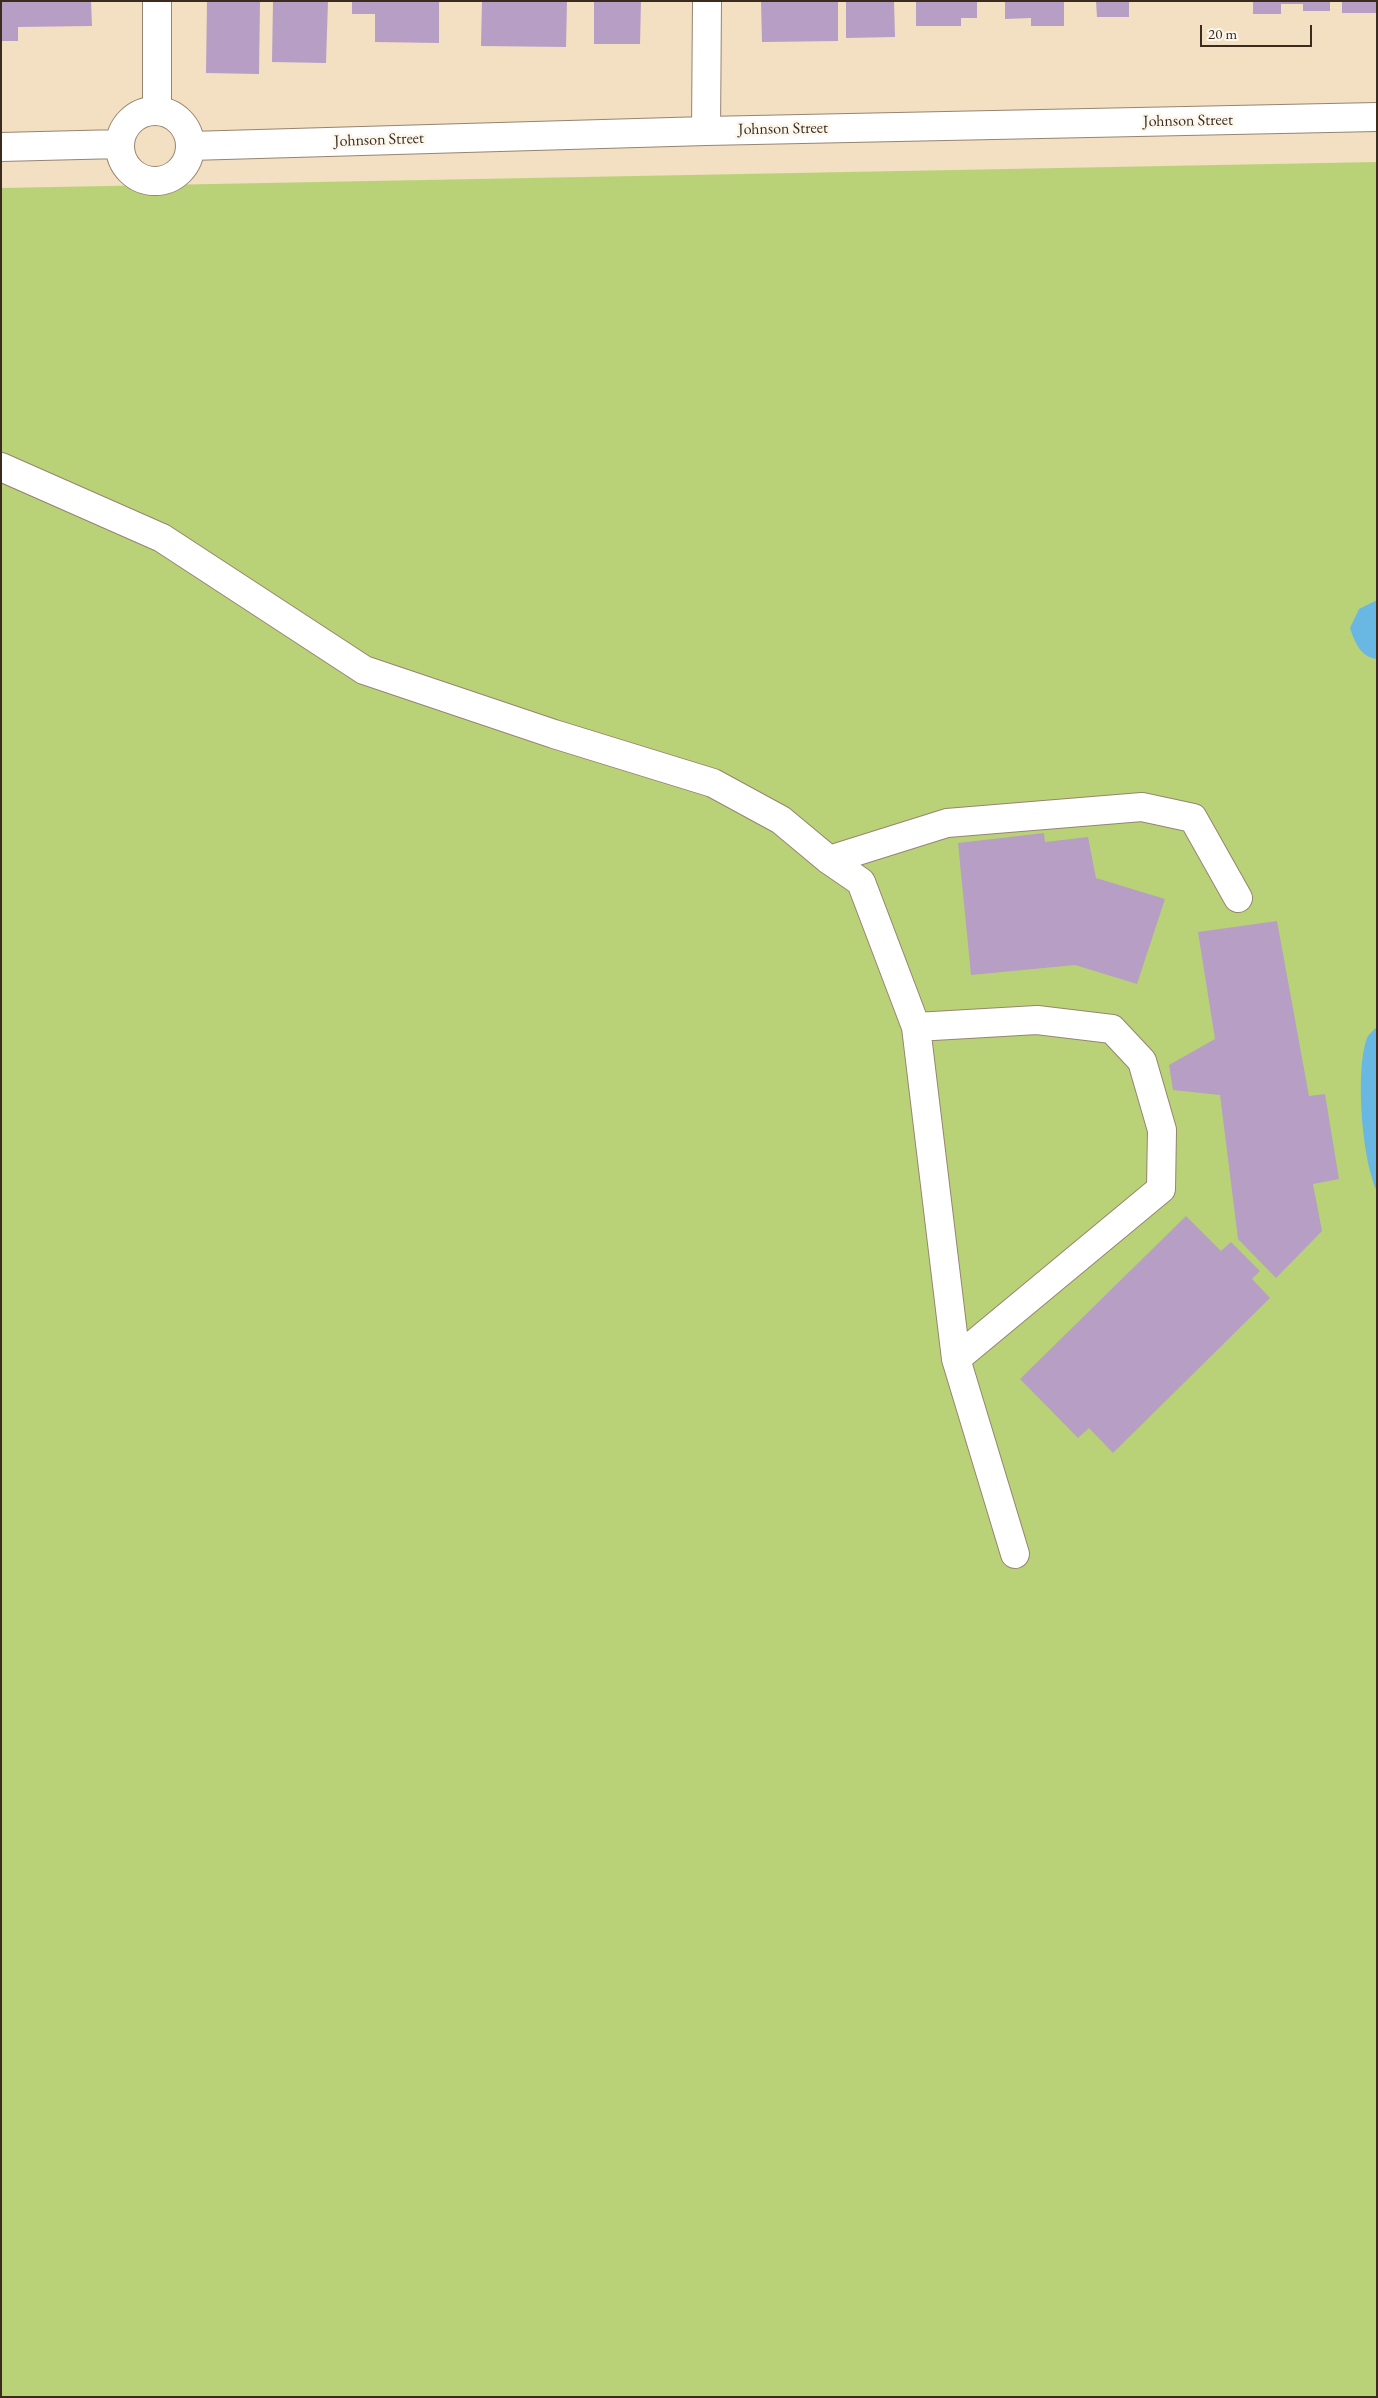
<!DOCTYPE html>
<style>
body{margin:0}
#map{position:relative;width:1378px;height:2398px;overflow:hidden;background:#f3dfc2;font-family:"EB Garamond",serif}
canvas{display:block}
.frame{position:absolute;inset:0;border:2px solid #3b2a1e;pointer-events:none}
.scale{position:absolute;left:1200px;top:25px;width:112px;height:22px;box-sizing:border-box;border:2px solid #3b2a1e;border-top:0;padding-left:6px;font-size:15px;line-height:18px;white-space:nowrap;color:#3b2a1e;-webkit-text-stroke:4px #fbf7ec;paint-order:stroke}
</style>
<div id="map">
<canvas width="1378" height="2398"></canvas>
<div class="frame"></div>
<div class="scale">20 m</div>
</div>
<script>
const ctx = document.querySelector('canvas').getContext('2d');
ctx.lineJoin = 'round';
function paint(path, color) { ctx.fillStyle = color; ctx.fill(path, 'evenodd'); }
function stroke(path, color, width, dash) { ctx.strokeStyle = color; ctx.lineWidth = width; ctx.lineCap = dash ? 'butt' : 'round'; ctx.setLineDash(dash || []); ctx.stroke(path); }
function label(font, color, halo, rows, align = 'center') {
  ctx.font = font + ' "EB Garamond",serif'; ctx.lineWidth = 5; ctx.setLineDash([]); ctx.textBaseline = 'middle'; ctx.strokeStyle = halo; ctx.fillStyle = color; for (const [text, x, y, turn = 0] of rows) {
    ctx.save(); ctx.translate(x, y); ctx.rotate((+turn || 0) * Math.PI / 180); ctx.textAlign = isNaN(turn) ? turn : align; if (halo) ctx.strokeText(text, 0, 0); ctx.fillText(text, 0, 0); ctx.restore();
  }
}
paint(new Path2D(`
 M 1377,162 L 1377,2397 L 1,2397 L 1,188 Z`), '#bad277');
paint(new Path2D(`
 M 1377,600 L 1377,659 C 1360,657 1355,642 1350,628 L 1359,609 Z
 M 1377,1027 L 1377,1191 C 1362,1160 1355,1070 1367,1038 C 1369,1034 1373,1030 1377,1027 Z`), '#69b7e3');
paint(new Path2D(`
 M 1,1 L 91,1 L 92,26 L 18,27 L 18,41 L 1,41 Z
 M 207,1 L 260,1 L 259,74 L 206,73 Z
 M 273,1 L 328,1 L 326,63 L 272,62 Z
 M 352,1 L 439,1 L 439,43 L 375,42 L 375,14 L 352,14 Z
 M 482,1 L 567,1 L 566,47 L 481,46 Z
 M 594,1 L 641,1 L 640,44 L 594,44 Z
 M 761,1 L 838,1 L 838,41 L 762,42 Z
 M 846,1 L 894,1 L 895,37 L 846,38 Z
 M 916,1 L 977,1 L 977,18 L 961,18 L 961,26 L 916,26 Z
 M 1005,1 L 1064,1 L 1064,26 L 1031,26 L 1031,18 L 1005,19 Z
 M 1096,1 L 1129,1 L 1129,17 L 1097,17 Z
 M 1253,1 L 1330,1 L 1330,11 L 1303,11 L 1303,4 L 1281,4 L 1281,14 L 1253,14 Z
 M 1342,1 L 1377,1 L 1377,13 L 1342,13 Z
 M 1044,833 L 1045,842 L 1088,837 L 1096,878 L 1165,899 L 1137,984 L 1075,965 L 971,975 L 958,843 Z
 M 1277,921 L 1309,1096 L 1325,1094 L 1339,1179 L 1313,1184 L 1322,1231 L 1276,1278 L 1238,1239 L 1220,1095 L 1173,1090 L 1169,1065 L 1215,1039 L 1198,932 Z
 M 1186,1216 L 1221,1251 L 1231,1242 L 1260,1271 L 1252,1279 L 1270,1298 L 1113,1453 L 1089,1428 L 1078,1438 L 1020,1379 Z`), '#b79ec5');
const minor = new Path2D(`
 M 157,1 L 157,111
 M120 146a35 35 0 1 1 70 0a35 35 0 1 1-70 0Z
 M 706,131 L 707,1
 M 190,146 L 706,131 L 1377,117
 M 1,147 L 120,144
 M 1,467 L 162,538 L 364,670 L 554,734 L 713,783 L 781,820 L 829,860 L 861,882 L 916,1027 L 956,1359 L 1015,1554
 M 829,860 L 947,823 L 1142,807 L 1193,818 L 1238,898
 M 916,1027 L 1037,1020 L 1112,1029 L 1142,1061 L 1162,1130 L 1161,1189 L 956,1359`);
stroke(minor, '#978470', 30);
stroke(minor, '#fff', 28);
label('16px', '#3b2a1e', '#fbf7ec', [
 ["Johnson Street",1188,121,-1],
 ["Johnson Street",783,129,-1],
 ["Johnson Street",379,140,-2]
]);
</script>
